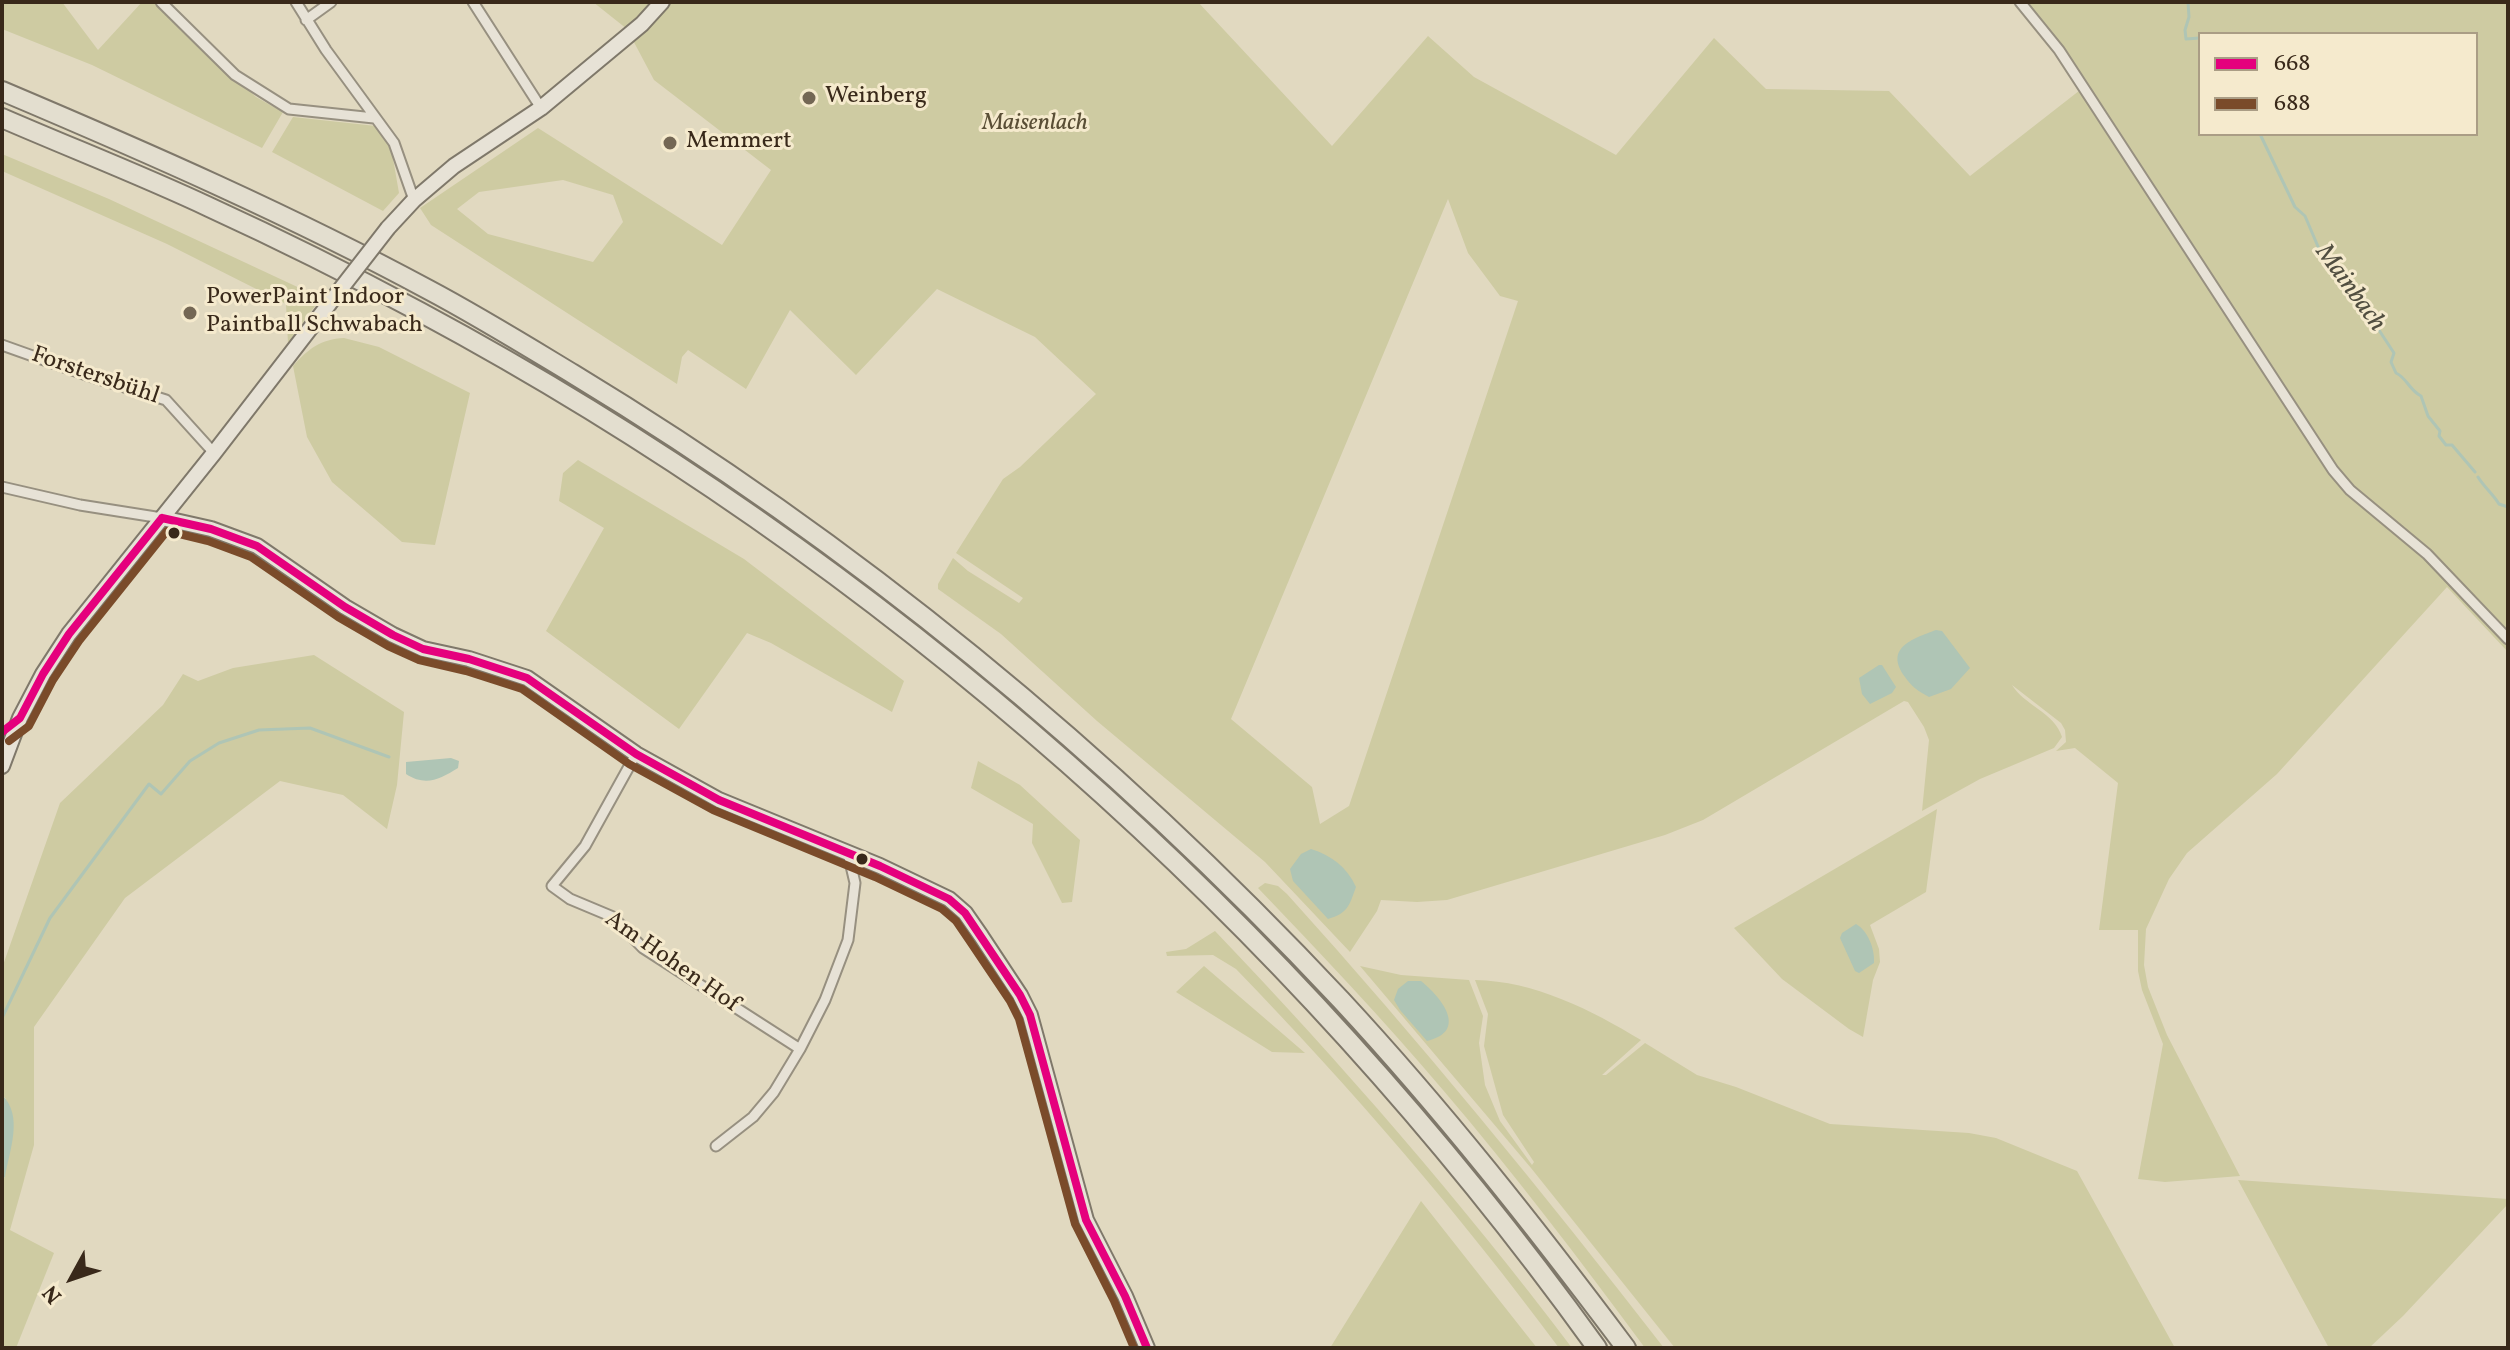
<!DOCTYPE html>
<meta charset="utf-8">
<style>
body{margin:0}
#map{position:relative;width:2510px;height:1350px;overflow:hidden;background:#e1d9c0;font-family:Vollkorn,serif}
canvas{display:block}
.frame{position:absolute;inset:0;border:4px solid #39291a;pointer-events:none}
.legend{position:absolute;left:2198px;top:32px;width:280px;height:104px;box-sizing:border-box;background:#f5eacd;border:2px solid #aa9d85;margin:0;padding:10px 14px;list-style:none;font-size:24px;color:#39291a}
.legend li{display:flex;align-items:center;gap:16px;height:40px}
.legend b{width:40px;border:2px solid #aa9d85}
.north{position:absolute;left:32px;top:1238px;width:80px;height:80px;-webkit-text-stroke:6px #f5eacd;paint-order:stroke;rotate:230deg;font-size:22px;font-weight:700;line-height:32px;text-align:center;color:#39291a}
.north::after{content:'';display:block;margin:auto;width:28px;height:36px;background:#39291a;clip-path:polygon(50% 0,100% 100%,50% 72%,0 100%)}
</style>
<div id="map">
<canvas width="2510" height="1350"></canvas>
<div class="frame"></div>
<ul class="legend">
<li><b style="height:10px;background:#e5007d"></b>668</li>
<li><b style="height:10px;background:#7a4b2a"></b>688</li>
</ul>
<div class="north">N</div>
</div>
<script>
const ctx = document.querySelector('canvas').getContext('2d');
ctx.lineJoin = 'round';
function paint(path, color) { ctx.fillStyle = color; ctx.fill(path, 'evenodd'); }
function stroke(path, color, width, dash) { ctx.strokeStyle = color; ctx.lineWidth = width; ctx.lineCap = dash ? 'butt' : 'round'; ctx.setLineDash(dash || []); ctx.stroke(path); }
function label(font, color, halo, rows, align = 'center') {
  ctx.font = font + ' Vollkorn,serif'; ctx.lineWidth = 6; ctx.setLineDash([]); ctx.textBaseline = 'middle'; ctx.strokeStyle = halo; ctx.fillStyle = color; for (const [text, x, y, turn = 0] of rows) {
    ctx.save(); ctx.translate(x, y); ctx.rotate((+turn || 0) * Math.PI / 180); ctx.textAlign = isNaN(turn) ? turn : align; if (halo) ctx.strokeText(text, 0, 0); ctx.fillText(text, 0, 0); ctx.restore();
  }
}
paint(new Path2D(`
 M 2,2 L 62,2 L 98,50 L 142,2 L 154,2 L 256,97 L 283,112 L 262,148 L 92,65 L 2,29 Z
 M 593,2 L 1198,2 L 1332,146 L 1428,36 L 1474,77 L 1616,155 L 1714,38 L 1766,89 L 1889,91 L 1970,176 L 2084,87 L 2021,2 L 2508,2 L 2508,652 L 2447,587 L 2277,774 L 2187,853 L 2169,879 L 2146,929 L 2144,965 L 2148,987 L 2167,1035 L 2240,1176 L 2165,1182 L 2138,1179 L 2163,1044 L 2142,990 L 2138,971 L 2138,930 L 2099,930 L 2118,783 L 2075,748 L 2056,751 L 2066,742 L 2065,730 L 2061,723 L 2012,685 C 2024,705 2055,713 2062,737 L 2054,748 L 1980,779 L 1922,811 L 1929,740 L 1924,727 L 1908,702 L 1904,701 L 1703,820 L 1665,835 L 1447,900 L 1417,902 L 1381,900 L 1377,911 L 1350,952 L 1265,862 L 1097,721 L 1001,634 L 938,589 L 938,584 L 953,558 L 968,571 L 1019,603 L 1023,598 L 956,553 L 1003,479 L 1020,467 L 1096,394 L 1035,337 L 937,289 L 856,375 L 790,310 L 746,389 L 688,350 L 682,357 L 677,384 L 431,225 L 420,208 L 538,128 L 722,245 L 771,170 L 654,80 L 627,29 ZM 2200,34 L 2476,34 L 2476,134 L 2200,134 ZM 563,180 L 613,195 L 623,222 L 593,262 L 488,234 L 457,209 L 479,192 ZM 1448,199 L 1468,253 L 1500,296 L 1518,301 L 1349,806 L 1320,824 L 1312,787 L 1231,719 Z
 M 293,117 L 376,126 L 391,147 L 399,193 L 383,211 L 272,152 Z
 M 2,154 L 109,199 L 321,298 L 288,343 L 286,304 L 167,244 L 2,171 Z
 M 344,338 L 379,347 L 470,393 L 435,545 L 402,542 L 332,482 L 307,437 L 293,366 C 308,349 321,339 344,338 Z
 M 578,460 L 744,559 L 904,681 L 892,712 L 771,643 L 747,633 L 679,729 L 546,631 L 604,528 L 559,501 L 563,473 Z
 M 314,655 L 404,712 L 397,785 L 387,829 L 343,795 L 280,781 L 125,898 L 34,1027 L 34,1145 L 10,1230 L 54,1253 L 16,1348 L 2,1348 L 2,1179 L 5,1177 L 6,1099 L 2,1095 L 2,968 L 60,803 L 163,705 L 183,674 L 198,681 L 233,668 Z
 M 978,761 L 1020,785 L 1080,840 L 1072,902 L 1062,903 L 1032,843 L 1033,824 L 971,788 Z
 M 1937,809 L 1926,892 L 1870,925 L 1879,949 L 1880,962 L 1873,980 L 1863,1037 L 1849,1029 L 1782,979 L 1734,928 Z
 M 1265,883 L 1278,886 L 1287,894 C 1419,1040 1544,1193 1664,1348 L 1645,1348 C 1580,1260 1514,1173 1443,1090 C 1384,1020 1321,954 1258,888 Z
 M 1215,931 C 1342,1064 1461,1201 1572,1348 L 1559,1348 C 1460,1214 1352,1089 1236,969 L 1213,955 L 1167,956 L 1166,952 L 1186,949 Z
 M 1204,966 L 1305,1053 L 1272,1052 L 1176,992 Z
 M 1360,966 L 1401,975 L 1469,980 L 1483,1016 L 1479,1043 L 1485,1085 L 1500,1121 L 1532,1165 L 1534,1162 L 1503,1115 L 1484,1046 L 1488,1014 L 1475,980 C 1535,981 1591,1010 1641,1040 L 1602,1075 L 1606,1075 L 1645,1043 L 1697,1075 L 1736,1087 L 1830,1124 L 1969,1133 L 1996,1138 L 2077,1171 L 2175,1348 L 1675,1348 L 1531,1168 Z
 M 2238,1180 L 2508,1199 L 2508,1204 L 2403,1316 L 2369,1348 L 2329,1348 Z
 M 1421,1201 L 1537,1348 L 1330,1348 Z`), '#cecba2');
paint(new Path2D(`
 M 1936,630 L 1942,631 L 1970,668 L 1951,689 L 1929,697 C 1918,691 1912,687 1905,677 C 1884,648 1912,639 1936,630 Z
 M 1879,665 L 1882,665 L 1896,687 L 1892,693 L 1870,704 L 1862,694 L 1859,678 Z
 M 451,758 L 459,761 L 458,768 C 440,779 426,787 406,774 L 406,762 Z
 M 1311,849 C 1331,855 1347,867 1356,887 C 1349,906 1348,913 1328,919 L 1293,881 L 1290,869 L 1301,854 Z
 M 1856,924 C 1868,931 1875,949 1874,963 L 1859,973 L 1855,971 L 1840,938 L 1842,933 Z
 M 1408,981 L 1421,981 C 1441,997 1469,1031 1427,1041 L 1400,1010 L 1394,1000 L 1398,989 Z
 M 2,1095 C 24,1116 9,1151 5,1177 L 2,1179 Z`), '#afc5b5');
stroke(new Path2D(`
 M 2188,2 L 2189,17 L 2185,30 L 2186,39 L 2200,38
 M 2260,134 L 2295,207 L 2305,216 L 2325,263 L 2339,284 L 2356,295 L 2394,353 L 2391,362 L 2396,373 C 2407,378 2409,390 2421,396 L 2428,416 L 2440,431 L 2439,436 L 2446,445 L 2452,445 L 2475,472
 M 2478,477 C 2484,487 2493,494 2499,504 L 2508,507
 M 2,1018 L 50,918 L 149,784 L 161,794 L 190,761 L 219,743 L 259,730 L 310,728 L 389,757`), '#afc5b5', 3);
const street = new Path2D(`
 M 161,2 L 235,75 L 289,109 L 374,118
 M 296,2 L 326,50 L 394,143 L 414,200
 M 473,2 L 541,108
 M 2020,2 L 2059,50 L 2333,470 L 2350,490 L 2427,554 L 2508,639
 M 306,20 L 331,2
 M 2,345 L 86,375 L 166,400 L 214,453
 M 2,487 L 80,505 L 162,518
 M 636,754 L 585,846 L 552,886 L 570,899 L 613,917 L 643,948 L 800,1049
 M 716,1146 L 753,1117 L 774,1092 L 800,1049 L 825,1000 L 848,940 L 855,883 L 848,853`);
const secondary = new Path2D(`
 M 388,228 L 414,200 L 454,166 L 541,108 L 642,24 L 662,2
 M 162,518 L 211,529 L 257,546 L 345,607 L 393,635 L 423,649 L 469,659 L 527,678 L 636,754 L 719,800 L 880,866 L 949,899 L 965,913 L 981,936 L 1020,995 L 1030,1015 L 1086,1220 L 1125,1296 L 1147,1348
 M 2,766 L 20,718 L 43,674 L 69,634 L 214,453 L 329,304`);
const highway = new Path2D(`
 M 2,91 C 146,152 290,215 429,290 C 478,316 525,345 573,374 C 857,546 1114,758 1341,1000 C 1443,1110 1536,1228 1626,1348
 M 2,118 C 71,148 141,175 209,207 C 281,240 351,275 420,312 C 884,561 1290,921 1597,1348`);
stroke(street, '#979080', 13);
stroke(secondary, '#7f786a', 18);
stroke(highway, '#7f786a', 22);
stroke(street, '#e7e2d6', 9);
stroke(secondary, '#e7e2d6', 14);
stroke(highway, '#e3decf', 18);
const secondaryBridge = new Path2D(`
 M 329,304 L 388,228`);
stroke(secondaryBridge, '#7f786a', 18, []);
stroke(secondaryBridge, '#e7e2d6', 14);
stroke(new Path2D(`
 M 162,518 L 211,529 L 257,546 L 345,607 L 393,635 L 423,649 L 469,659 L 527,678 L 636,754 L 719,800 L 880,866 L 949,899 L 965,913 L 1020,995 L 1030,1015 L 1086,1220 L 1125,1296 L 1147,1348
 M 2,732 L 20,718 L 43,674 L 69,634 L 162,518`), '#e5007d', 8);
stroke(new Path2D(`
 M 9,741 L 29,726 L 53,680 L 79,641 L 167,531 L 208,541 L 251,557 L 338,617 L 388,646 L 419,660 L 466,671 L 522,689 L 629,764 L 713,810 L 875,877 L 942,909 L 956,921 L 971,943 L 1010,1001 L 1019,1019 L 1075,1224 L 1114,1301 L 1134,1348`), '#7a4b2a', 8);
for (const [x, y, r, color] of [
 [809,98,8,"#746754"],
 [670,143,8,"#746754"],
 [190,313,8,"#746754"],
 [174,533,7,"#39291a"],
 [862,859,7,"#39291a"]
]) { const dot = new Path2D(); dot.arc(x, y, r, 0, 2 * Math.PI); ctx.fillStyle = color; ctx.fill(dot); stroke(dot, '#f5eacd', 3); }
label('24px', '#39291a', '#f5eacd', [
 ["Weinberg",825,98],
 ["Memmert",686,143],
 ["PowerPaint Indoor",206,299],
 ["Paintball Schwabach",206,327]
], 'left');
label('italic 24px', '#5a4f36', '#f5eacd', [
 ["Maisenlach",1035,125]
]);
label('24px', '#39291a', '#f5eacd', [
 ["Forstersbühl",95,377,19],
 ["Am Hohen Hof",671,963,35]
]);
label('italic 26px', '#514e40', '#f5eacd', [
 ["Mainbach",2349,289,54]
]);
</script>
